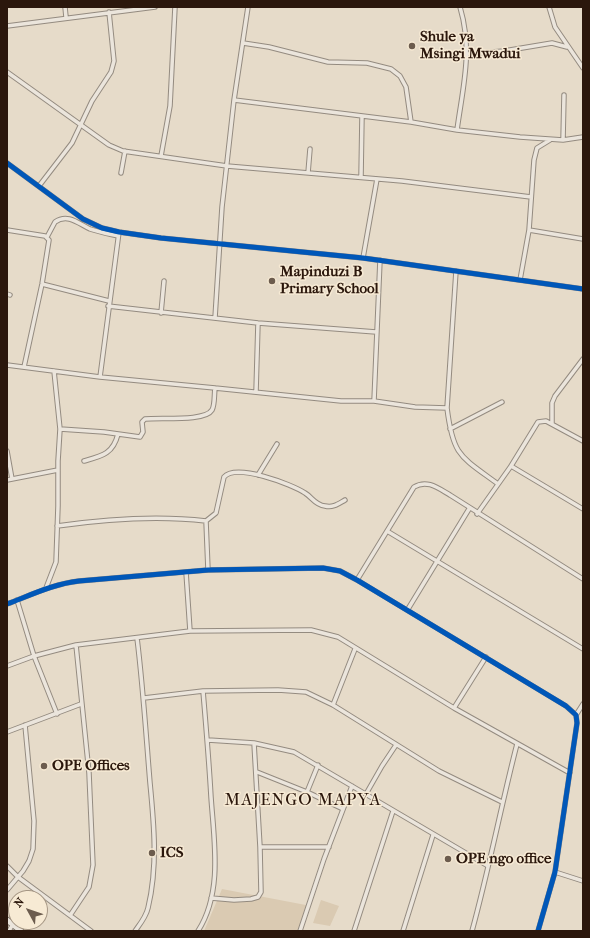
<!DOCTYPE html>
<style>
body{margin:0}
#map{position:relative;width:590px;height:938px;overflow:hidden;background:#e6dbc9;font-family:"IM FELL French Canon",serif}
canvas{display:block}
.frame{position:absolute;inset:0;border:8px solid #2b170c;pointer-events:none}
.north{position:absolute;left:8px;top:890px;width:40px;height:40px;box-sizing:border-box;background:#f7ead4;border:1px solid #a59684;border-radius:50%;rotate:310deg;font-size:11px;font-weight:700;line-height:16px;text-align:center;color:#2b170c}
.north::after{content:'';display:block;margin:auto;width:14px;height:18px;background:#6c5c4e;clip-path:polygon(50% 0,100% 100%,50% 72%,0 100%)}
</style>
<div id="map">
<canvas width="590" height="938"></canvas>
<div class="frame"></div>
<div class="north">N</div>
</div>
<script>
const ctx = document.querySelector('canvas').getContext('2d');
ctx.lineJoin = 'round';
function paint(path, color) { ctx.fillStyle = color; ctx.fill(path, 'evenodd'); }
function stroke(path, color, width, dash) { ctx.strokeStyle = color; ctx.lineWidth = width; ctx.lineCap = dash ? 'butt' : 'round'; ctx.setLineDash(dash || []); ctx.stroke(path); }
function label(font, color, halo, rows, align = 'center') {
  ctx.font = font + ' "IM FELL French Canon",serif'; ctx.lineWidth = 3; ctx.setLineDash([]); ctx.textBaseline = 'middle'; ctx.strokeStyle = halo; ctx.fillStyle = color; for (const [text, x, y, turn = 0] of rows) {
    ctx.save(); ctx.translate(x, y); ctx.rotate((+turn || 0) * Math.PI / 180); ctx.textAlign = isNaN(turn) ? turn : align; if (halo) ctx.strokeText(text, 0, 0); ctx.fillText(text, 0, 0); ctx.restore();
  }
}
paint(new Path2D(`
 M 222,889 L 311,906 L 300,931 L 204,931 Z
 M 321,900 L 339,906 L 330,926 L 313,923 Z`), '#dacab2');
const minor = new Path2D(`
 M 65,7 L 66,17
 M 549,7 L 555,27 L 583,68
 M 7,26 L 155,7
 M 243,43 L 269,47 L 328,62 L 367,63 L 391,69 L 400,76 L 406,87 L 411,122
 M 468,54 L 504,51 L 552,43 L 567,47
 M 7,72 L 109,145 L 123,151 L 227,166 L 402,181 L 531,197
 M 234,100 L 411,122 L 457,130 L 520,137 L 563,140 L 583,137
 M 457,130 C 463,86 473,51 460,7
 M 563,140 L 564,95
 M 161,156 L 170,106 L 175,7
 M 7,163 L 83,219 L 102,228 L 119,232 L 161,238 L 363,258 L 583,289
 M 121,173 L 125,151
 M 308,173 L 310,149
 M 361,177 L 362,116
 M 39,186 L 72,143 L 92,101 L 111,72 L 114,61 L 109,12
 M 7,230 L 45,236 L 49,240 L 42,284 L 24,367
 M 529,230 L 583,239
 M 47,237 L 55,222 C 68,213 79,224 90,229 C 99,232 109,234 118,236
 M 363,258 L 377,179
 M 456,271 L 447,408 C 453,456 460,456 498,484
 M 520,280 L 529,230 L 534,160 L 537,148 L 550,140
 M 42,284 L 109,301
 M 7,294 L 10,295
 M 108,306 L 258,323 L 376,332
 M 161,313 L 164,281
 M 215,318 L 222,207 L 234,100 L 248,7
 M 7,365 L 100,377 L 215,388 L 341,401 L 374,401 L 415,407 L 447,408
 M 100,377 L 119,232
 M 256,392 L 258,323
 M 374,401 L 380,260
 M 552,424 L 552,403 L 555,396 L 583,359
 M 60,429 L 104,432 L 140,437 L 143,432 L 142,422 L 145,419 C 159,417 205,422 212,410 C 215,405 214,395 215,388
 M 450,429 L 502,402
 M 7,451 L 12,479
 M 84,461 C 102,456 113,454 118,434
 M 511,466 L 583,509
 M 258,475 L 277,444
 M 7,480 L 58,470
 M 477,514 L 511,466 L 538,422 L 546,421 L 583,441
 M 206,521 L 208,570
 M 57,526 C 106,519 156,515 206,521 L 216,513 L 224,477 C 236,463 291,484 305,493 C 312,497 315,505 325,506 C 333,508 338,504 345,500
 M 387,531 L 583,649
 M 186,572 L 190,631
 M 357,580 L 414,487 C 427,479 438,488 450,495 L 583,579
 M 46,588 L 56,562 L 58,506 L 58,461 L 60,429 L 54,371
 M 17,600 L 34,656 L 57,714
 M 7,604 C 31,595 53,584 79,581 L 208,570 L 323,568 L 340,571 L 357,580 L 566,706 L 576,715 L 577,723 L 555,872 L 538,931
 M 408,609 L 469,509
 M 7,666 L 34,656 L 76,645 L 190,631 L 311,630 L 338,637 L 454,708 L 570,773
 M 144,698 L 203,691 L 278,690 L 306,692 L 333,705 L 439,771 L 502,802
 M 333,705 L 355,649
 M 454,708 L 486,657
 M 576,715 L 583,704
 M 7,732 L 81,704
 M 208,740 L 254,743 L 294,752 L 488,866
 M 257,772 L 307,792 L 343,809
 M 307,792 L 318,765
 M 366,794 L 382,766 L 396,745
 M 260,847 L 329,847
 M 7,866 L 18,877 L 91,931
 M 555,872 L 583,881
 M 7,890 L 23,871 L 29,861 L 33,849 L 34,821 L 25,725
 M 211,898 L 234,900 L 251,899 L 258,897 L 261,892 L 260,847 L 254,743
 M 71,914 L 89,887 L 93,865 L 89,773 L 76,645
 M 9,931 L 13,924
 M 135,931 C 140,924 146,917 148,908 C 158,867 154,824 150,783 C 146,735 143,686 137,638
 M 198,931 C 223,892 214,841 211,797 C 209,761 206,726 203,691
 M 300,931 L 324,859 L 352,786
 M 354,931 L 393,811
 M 403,931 L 433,835
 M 472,931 C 489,869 501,806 517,744`);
const secondary = new Path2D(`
 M 7,920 L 21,931`);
stroke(minor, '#948b80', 5.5);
stroke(secondary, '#7a7167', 7);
stroke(minor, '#ebe5dc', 3.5);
stroke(secondary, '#ebe5dc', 5);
stroke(new Path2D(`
 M 7,163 L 83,219 L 102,228 L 119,232 L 161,238 L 363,258 L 583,289
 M 7,604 C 31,595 53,584 79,581 L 208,570 L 323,568 L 340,571 L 357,580 L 566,706 L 576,715 L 577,723 L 555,872 L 538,931`), '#0057b8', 5);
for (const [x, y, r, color] of [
 [412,46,4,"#6c5c4e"],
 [272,281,4,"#6c5c4e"],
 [44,766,4,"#6c5c4e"],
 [152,853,4,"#6c5c4e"],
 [448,859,4,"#6c5c4e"]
]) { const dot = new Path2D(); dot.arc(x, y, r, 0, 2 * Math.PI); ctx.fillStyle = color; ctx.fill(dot); stroke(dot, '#f7ead4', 1.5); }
label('bold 15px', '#2b170c', '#f7ead4', [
 ["Shule ya",420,37],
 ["Msingi Mwadui",420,54],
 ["Mapinduzi B",280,272],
 ["Primary School",280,289],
 ["OPE Offices",52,766],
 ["ICS",160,853],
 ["OPE ngo office",456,859]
], 'left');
ctx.letterSpacing = '1px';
label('17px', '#2b170c', '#f7ead4', [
 ["MAJENGO MAPYA",303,801]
]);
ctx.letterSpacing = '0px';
</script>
